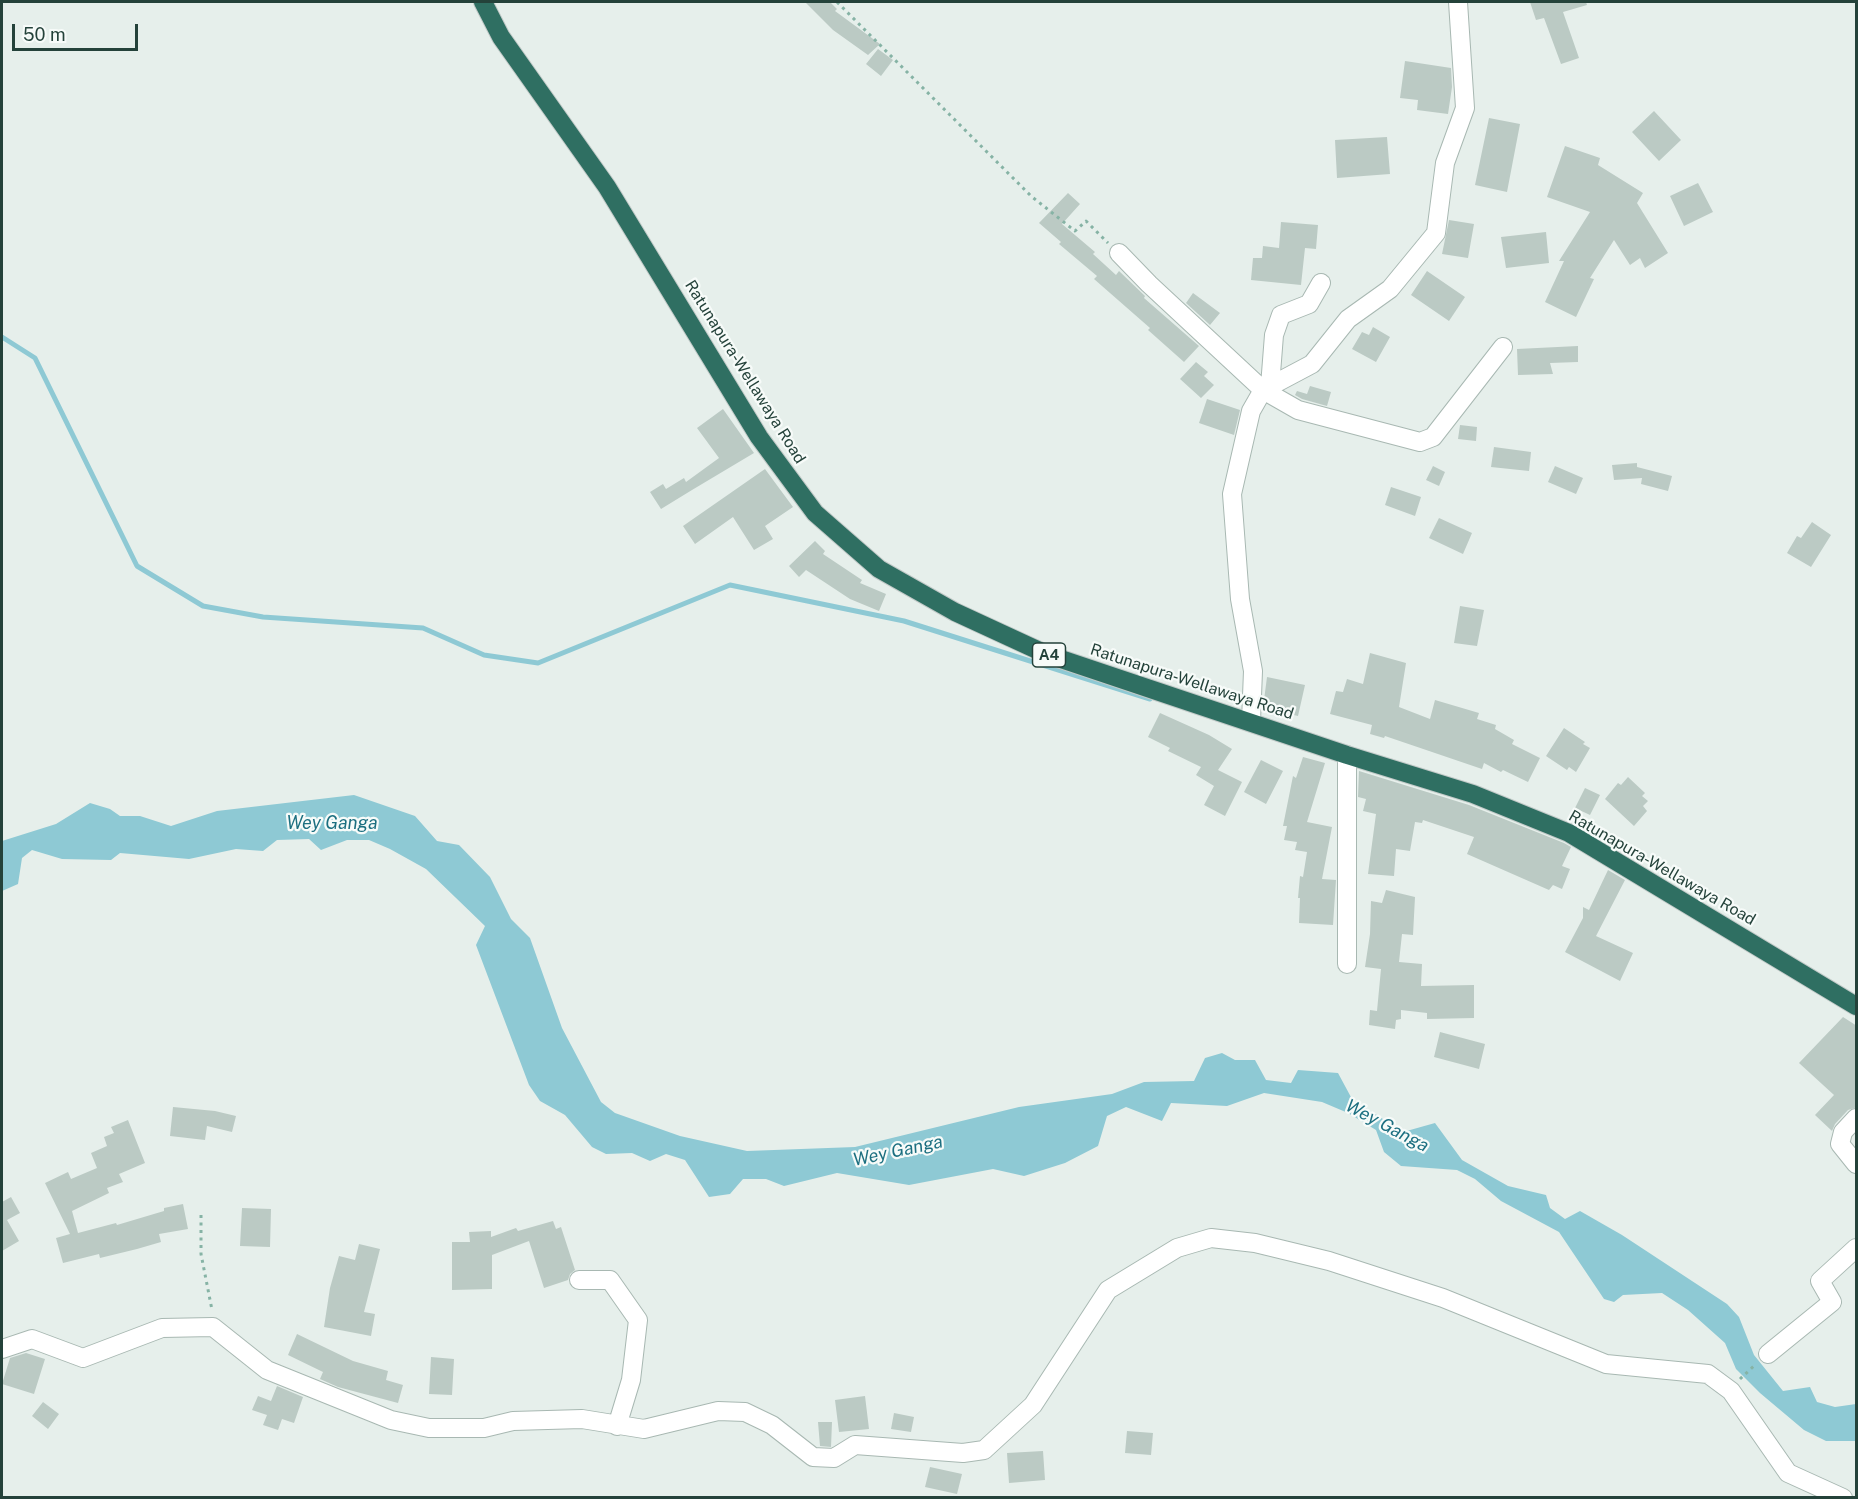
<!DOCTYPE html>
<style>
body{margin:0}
#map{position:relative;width:1858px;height:1499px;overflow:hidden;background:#e6efeb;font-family:"Public Sans",sans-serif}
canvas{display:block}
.frame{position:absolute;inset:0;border:3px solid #24423a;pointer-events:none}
.scale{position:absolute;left:12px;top:24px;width:126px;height:27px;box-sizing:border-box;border:3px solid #24423a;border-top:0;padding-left:8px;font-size:18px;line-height:21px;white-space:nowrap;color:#24423a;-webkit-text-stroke:4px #f7fbf9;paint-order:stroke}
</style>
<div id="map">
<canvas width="1858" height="1499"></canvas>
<div class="frame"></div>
<div class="scale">50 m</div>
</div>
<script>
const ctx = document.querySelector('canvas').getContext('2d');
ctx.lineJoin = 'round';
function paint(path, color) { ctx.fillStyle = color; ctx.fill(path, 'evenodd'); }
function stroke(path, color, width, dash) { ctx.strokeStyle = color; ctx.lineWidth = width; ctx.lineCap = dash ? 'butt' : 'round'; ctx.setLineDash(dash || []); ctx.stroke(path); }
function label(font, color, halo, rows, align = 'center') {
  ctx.font = font + ' "Public Sans",sans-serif'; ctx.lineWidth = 4.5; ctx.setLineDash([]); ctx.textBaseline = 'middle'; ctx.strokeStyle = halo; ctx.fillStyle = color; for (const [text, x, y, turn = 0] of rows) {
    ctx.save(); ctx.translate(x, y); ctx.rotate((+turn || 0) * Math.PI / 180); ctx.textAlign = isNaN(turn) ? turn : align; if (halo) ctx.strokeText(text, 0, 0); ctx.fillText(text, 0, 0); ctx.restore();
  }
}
paint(new Path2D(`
 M 354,795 L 415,816 L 437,841 L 459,845 L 490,877 L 511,919 L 530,938 L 562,1028 L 601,1102 L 615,1113 L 680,1136 L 747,1151 L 855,1147 L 1019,1107 L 1112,1094 L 1144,1082 L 1194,1081 L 1205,1058 L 1222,1053 L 1235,1060 L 1255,1060 L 1266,1080 L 1291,1083 L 1298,1070 L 1338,1073 L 1352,1099 L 1403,1132 L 1435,1123 L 1462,1160 L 1508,1186 L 1546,1195 L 1550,1208 L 1565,1219 L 1580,1211 L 1622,1235 L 1727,1304 L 1739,1317 L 1754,1355 L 1783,1391 L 1810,1387 L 1817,1402 L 1835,1407 L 1856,1404 L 1856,1441 L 1826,1441 L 1804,1430 L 1760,1393 L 1736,1369 L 1725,1343 L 1688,1310 L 1662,1293 L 1623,1295 L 1614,1302 L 1604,1299 L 1559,1232 L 1501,1201 L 1475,1179 L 1457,1170 L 1401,1166 L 1384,1152 L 1376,1130 L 1348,1113 L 1322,1102 L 1264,1093 L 1227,1106 L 1171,1103 L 1162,1121 L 1126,1107 L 1107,1116 L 1098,1146 L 1065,1163 L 1024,1176 L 993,1169 L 909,1185 L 837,1173 L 784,1186 L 766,1179 L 743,1179 L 730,1194 L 709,1197 L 685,1160 L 666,1154 L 650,1161 L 632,1153 L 606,1154 L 592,1147 L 565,1115 L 540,1101 L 529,1085 L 476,945 L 485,926 L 426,869 L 390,849 L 369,840 L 347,840 L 321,850 L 309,839 L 277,840 L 263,851 L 236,849 L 189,859 L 120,853 L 111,860 L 62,859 L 32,850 L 22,858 L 18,884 L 2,891 L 2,841 L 56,824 L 90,803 L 110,809 L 120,816 L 140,816 L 171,826 L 217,811 Z`), '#8ec9d4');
stroke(new Path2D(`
 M 2,337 L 35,358 L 137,566 L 203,606 L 263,617 L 423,628 L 484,655 L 538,663 L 730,585 L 904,621 L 1150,699`), '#8ec9d4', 5);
paint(new Path2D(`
 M 805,2 L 830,2 L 837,9 L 835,11 L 880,44 L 868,55 L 833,30 Z
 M 1530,2 L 1586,2 L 1587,5 L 1563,12 L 1579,58 L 1561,64 L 1544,18 L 1536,20 Z
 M 878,49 L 893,60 L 881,76 L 866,64 Z
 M 1405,61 L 1451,68 L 1452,87 L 1448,114 L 1417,110 L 1418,100 L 1400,98 Z
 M 1654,111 L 1681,140 L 1659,161 L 1632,132 Z
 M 1489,118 L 1520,124 L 1507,192 L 1475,185 Z
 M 1387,137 L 1390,174 L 1337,178 L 1335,140 Z
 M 1565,146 L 1600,158 L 1598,165 L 1643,193 L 1637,203 L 1668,253 L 1645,268 L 1640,258 L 1630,265 L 1614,240 L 1590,278 L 1594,279 L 1576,317 L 1545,302 L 1564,261 L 1559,261 L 1590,212 L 1547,197 Z
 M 1698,183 L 1713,212 L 1684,226 L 1670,196 Z
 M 1068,193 L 1080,204 L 1062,224 L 1095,252 L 1093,254 L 1116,275 L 1119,271 L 1145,296 L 1144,298 L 1199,346 L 1184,362 L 1148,330 L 1150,328 L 1094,279 L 1097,276 L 1059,244 L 1061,242 L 1039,223 Z
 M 1449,220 L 1474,224 L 1468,258 L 1442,254 Z
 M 1281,222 L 1318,225 L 1316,249 L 1305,248 L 1301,285 L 1251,280 L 1253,258 L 1262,258 L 1263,246 L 1279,248 Z
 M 1546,232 L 1549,263 L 1506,268 L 1501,237 Z
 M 1427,271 L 1465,297 L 1449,321 L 1411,295 Z
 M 1193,293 L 1220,313 L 1210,325 L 1186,303 Z
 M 1373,327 L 1390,337 L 1376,362 L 1352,349 L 1362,332 L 1369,335 Z
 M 1578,346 L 1578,362 L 1550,363 L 1553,374 L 1518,375 L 1517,349 Z
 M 1196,362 L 1208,372 L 1204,376 L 1214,385 L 1201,398 L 1180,379 Z
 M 1310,386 L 1331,392 L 1327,406 L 1302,399 L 1295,395 L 1297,391 L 1307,394 Z
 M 1207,399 L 1240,410 L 1234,435 L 1199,423 Z
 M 723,409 L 754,453 L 692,490 L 688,485 L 692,490 L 661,509 L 650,492 L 663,484 L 666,489 L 684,478 L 686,482 L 719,458 L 697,428 Z
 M 1460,425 L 1477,427 L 1476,441 L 1458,439 Z
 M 1494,447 L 1531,452 L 1529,471 L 1491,467 Z
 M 1637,463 L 1637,467 L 1672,476 L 1668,491 L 1641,484 L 1642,478 L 1614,480 L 1612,465 Z
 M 1433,466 L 1445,472 L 1439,486 L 1426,480 Z
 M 1555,466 L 1583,478 L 1576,494 L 1548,482 Z
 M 765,469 L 793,507 L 765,526 L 773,539 L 754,550 L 733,517 L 695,544 L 683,526 Z
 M 1391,487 L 1421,497 L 1415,516 L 1385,505 Z
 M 1439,518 L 1472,533 L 1463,554 L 1429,538 Z
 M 1812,522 L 1831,535 L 1811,567 L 1787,553 L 1797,536 L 1801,538 Z
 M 815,541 L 825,551 L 823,554 L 862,580 L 860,583 L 886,594 L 879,611 L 850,599 L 806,570 L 799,577 L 789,566 Z
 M 1460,606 L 1484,610 L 1477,646 L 1454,643 Z
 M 1370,653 L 1406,663 L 1399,707 L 1430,719 L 1435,700 L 1479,713 L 1477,719 L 1496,725 L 1495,729 L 1514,740 L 1512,744 L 1540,758 L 1528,782 L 1503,770 L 1501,772 L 1484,763 L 1482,769 L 1385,736 L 1384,738 L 1370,734 L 1372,725 L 1330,714 L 1336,691 L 1343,692 L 1347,679 L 1363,684 Z
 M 1267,677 L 1305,685 L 1298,716 L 1263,708 Z
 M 1160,713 L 1209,735 L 1232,749 L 1218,770 L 1242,782 L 1225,816 L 1204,805 L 1214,786 L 1196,775 L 1201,767 L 1168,751 L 1170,748 L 1148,737 Z
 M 1564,728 L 1585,742 L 1583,744 L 1590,748 L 1576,772 L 1569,767 L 1567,770 L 1546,756 Z
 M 1303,757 L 1325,763 L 1307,822 L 1332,827 L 1322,879 L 1336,880 L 1333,925 L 1299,923 L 1300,898 L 1298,898 L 1300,876 L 1303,877 L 1307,852 L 1295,850 L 1297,842 L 1284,840 L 1287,826 L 1283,826 L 1293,776 L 1296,778 Z
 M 1261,760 L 1283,771 L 1266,804 L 1244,792 Z
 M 1359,771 L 1469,805 L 1564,843 L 1571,847 L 1562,866 L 1570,869 L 1562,889 L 1553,885 L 1549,890 L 1467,854 L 1474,837 L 1423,820 L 1422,823 L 1415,822 L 1410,851 L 1396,849 L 1394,876 L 1368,874 L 1376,814 L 1363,811 L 1366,799 L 1358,797 Z
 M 1628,777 L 1645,793 L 1642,796 L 1648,801 L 1643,806 L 1647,811 L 1634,826 L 1605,799 L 1618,783 L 1621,785 Z
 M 1585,788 L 1600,795 L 1590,815 L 1575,808 Z
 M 1608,870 L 1625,880 L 1596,936 L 1633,953 L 1620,981 L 1565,952 L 1583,918 L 1583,907 L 1589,910 Z
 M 1386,890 L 1415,897 L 1413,935 L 1402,934 L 1399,962 L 1422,964 L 1421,986 L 1474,985 L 1474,1018 L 1427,1019 L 1427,1013 L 1401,1010 L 1401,1019 L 1396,1020 L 1395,1029 L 1369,1025 L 1370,1010 L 1377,1011 L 1381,969 L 1365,967 L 1370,934 L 1371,901 L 1382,903 Z
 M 1843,1017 L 1857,1026 L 1857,1107 L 1848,1110 L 1835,1124 L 1832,1131 L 1815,1115 L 1834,1095 L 1799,1063 Z
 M 1440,1032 L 1485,1044 L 1479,1069 L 1434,1057 Z
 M 173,1107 L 215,1111 L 236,1116 L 232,1132 L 207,1126 L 205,1140 L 170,1136 Z
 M 128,1120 L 145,1163 L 119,1174 L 123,1182 L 107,1188 L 109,1193 L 72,1211 L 78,1233 L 116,1223 L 117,1225 L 164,1211 L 164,1208 L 183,1204 L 188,1229 L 159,1234 L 161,1242 L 137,1249 L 100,1258 L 99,1254 L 63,1263 L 56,1238 L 70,1234 L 45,1183 L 68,1172 L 71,1179 L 97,1168 L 91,1153 L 107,1146 L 104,1137 L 114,1133 L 111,1127 Z
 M 11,1197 L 20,1213 L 7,1220 L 19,1241 L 2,1251 L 2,1202 Z
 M 242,1208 L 271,1209 L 270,1247 L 240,1246 Z
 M 553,1221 L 556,1229 L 561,1227 L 575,1270 L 570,1274 L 568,1280 L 544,1288 L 529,1241 L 492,1255 L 492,1289 L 452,1290 L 452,1242 L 470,1242 L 469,1232 L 491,1231 L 491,1237 L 516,1228 L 518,1231 Z
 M 359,1244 L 380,1249 L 364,1312 L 375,1314 L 371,1336 L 324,1327 L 330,1288 L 339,1256 L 355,1260 Z
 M 297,1334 L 353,1361 L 388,1371 L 386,1380 L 403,1385 L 398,1403 L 338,1387 L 320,1379 L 323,1372 L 288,1355 Z
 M 26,1353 L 45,1359 L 34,1394 L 2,1384 L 10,1358 Z
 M 431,1357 L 454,1359 L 452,1395 L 429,1394 Z
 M 277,1386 L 303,1397 L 294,1423 L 282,1419 L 278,1430 L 263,1425 L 267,1415 L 252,1410 L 258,1396 L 271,1401 Z
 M 865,1396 L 869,1429 L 839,1432 L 835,1400 Z
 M 43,1402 L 59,1414 L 48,1429 L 32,1416 Z
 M 894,1413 L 914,1417 L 911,1432 L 891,1429 Z
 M 818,1422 L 832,1422 L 831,1447 L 820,1446 Z
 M 1127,1431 L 1153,1433 L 1151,1455 L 1125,1453 Z
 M 1043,1451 L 1045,1480 L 1009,1483 L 1007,1453 Z
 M 930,1467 L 962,1474 L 957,1494 L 925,1487 Z`), '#bbcac4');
const minor = new Path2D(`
 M 1119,253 L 1149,284 L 1263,390 L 1298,410 L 1420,442 L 1433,437 L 1503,347
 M 1270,386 L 1274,335 L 1281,315 L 1309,304 L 1321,283
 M 1251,721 L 1253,671 L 1240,599 L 1232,494 L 1251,411 L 1263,390 L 1312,364 L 1348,319 L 1390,289 L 1436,233 L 1445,163 L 1465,108 L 1458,2
 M 1347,964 L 1347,755
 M 1856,1118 L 1843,1132 L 1840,1144 L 1856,1164
 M 579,1280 L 610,1280 L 638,1320 L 631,1380 L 617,1426
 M 2,1349 L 32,1339 L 83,1358 L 162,1328 L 213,1327 L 267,1370 L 391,1420 L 429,1428 L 484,1428 L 513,1421 L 582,1419 L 644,1429 L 718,1411 L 745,1412 L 772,1425 L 813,1457 L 834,1458 L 855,1445 L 963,1453 L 984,1450 L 1033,1405 L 1108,1290 L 1177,1248 L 1211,1238 L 1255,1243 L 1329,1261 L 1443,1298 L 1606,1364 L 1708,1374 L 1731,1391 L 1788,1473 L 1843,1498
 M 1768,1354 L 1832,1302 L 1820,1281 L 1856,1248`);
const highway = new Path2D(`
 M 483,2 L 501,37 L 607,187 L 759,437 L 815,513 L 879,569 L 955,612 L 1046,654 L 1347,755 L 1473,794 L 1569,833 L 1856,1006`);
stroke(minor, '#a8b8b2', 20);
stroke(highway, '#c2cac8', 20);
stroke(new Path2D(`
 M 837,2 L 1031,196 L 1075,231 L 1086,221 L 1108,243
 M 201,1215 L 201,1254 L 212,1310
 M 1740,1379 L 1755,1365`), '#86b3a5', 3, [3, 4.5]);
stroke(minor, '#fff', 18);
stroke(highway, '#2f6f62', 18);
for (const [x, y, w] of [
 [1049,655,33]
]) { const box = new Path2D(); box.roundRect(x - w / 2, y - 12, w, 24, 4.5); ctx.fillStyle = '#f7fbf9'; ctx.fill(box); stroke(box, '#24423a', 1.5); }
label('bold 15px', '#24423a', null, [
 ["A4",1049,655]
]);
label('16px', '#24423a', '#f7fbf9', [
 ["Ratunapura-Wellawaya Road",745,372,58],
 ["Ratunapura-Wellawaya Road",1192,682,18],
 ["Ratunapura-Wellawaya Road",1662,868,30]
]);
label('italic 18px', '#1c6f80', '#f7fbf9', [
 ["Wey Ganga",332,823],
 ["Wey Ganga",1387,1126,28],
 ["Wey Ganga",898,1151,-12]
]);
</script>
